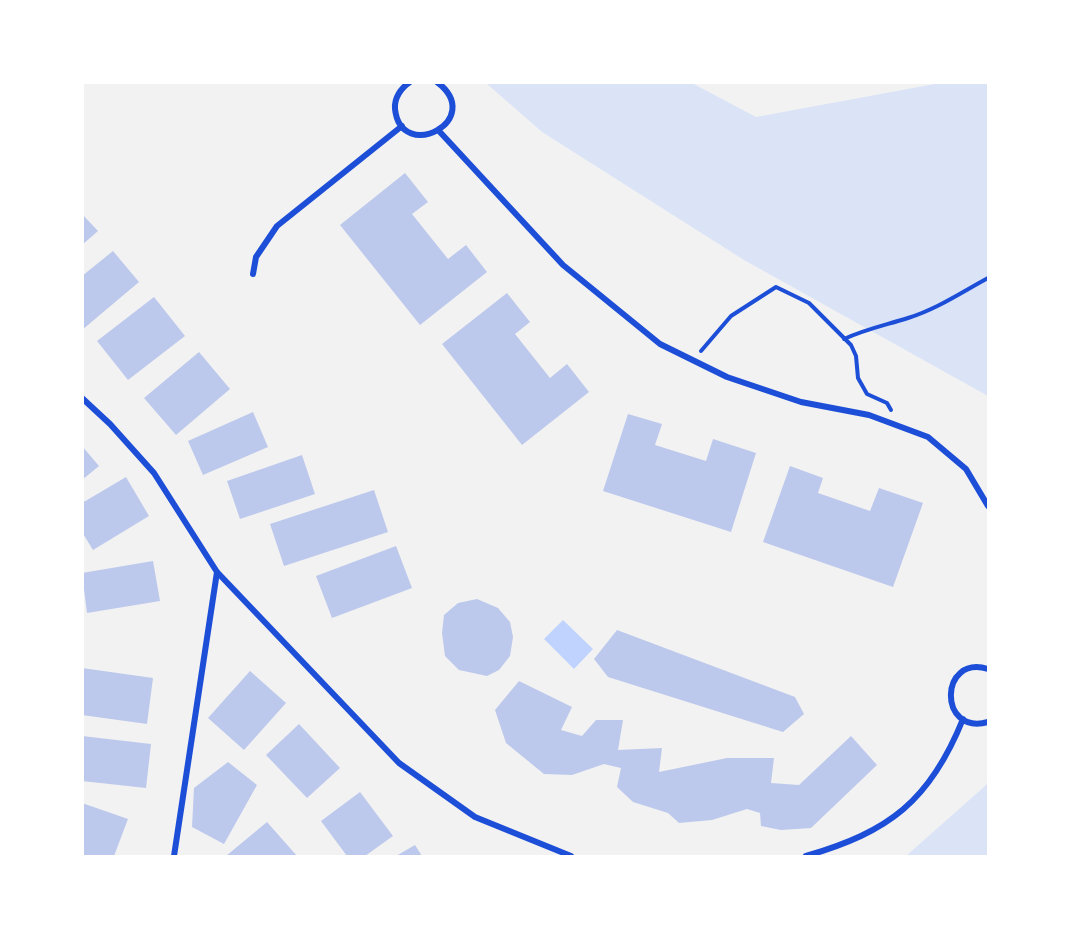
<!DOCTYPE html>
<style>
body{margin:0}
#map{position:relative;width:1071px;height:939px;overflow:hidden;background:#f2f2f2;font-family:Arial,sans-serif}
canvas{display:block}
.frame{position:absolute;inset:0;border:84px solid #fff;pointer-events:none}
</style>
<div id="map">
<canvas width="1071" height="939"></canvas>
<div class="frame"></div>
</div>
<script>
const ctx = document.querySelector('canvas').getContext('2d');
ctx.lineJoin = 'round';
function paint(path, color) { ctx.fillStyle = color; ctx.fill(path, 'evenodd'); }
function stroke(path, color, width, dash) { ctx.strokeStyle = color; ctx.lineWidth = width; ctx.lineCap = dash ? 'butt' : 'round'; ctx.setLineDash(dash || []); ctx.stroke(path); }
paint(new Path2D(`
 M 486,83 L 692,83 L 756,117 L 940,83 L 988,83 L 988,396 L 744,260 L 542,132 Z
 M 988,782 L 988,856 L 906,856 L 985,786 Z`), '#dbe4f7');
paint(new Path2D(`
 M 563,620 L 593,649 L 574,669 L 544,639 Z`), '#bfd3fe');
paint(new Path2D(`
 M 405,173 L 428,202 L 412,214 L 448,259 L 466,245 L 487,272 L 420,325 L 340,225 Z
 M 82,214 L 98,231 L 82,245 Z
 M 113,251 L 139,282 L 82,330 L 82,276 Z
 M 507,293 L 530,322 L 515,334 L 550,378 L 567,364 L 589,392 L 522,445 L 442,344 Z
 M 154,297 L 185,336 L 128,380 L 97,341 Z
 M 199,352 L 230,389 L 176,435 L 144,398 Z
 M 253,412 L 268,447 L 203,475 L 188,441 Z
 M 628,414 L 662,424 L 655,445 L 706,461 L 713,439 L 756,453 L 731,532 L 603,491 Z
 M 82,446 L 99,466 L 82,480 Z
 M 302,455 L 315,494 L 240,519 L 227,481 Z
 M 790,466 L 823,478 L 818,493 L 870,511 L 879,488 L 923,503 L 893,587 L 763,542 Z
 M 126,477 L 149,516 L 93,550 L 82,532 L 82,503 Z
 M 374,490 L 388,532 L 284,566 L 270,524 Z
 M 396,546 L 412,588 L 332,618 L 316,576 Z
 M 153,561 L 160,601 L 87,613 L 82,573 Z
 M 477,599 L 498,608 L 510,622 L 513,637 L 510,656 L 499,670 L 487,676 L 459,670 L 445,656 L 442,633 L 444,615 L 458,603 Z
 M 617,630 L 795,697 L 804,714 L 783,732 L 608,677 L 594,659 Z
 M 82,668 L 153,678 L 147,724 L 82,715 Z
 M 250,671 L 286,703 L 244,750 L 208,718 Z
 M 519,681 L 572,707 L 561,730 L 582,736 L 596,720 L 623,720 L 618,750 L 662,748 L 659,772 L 727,758 L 774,758 L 771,783 L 799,785 L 851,736 L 877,765 L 811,828 L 781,830 L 761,826 L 760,813 L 747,809 L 712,820 L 679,823 L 668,813 L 633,802 L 617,787 L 621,768 L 604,764 L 572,775 L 544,774 L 506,743 L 495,710 Z
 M 299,724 L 340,768 L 307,798 L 266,755 Z
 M 82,736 L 151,744 L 146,788 L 82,781 Z
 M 228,762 L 257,785 L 224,844 L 192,827 L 194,788 Z
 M 360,792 L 393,836 L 365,856 L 347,856 L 321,821 Z
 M 82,803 L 128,819 L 114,856 L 82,856 Z
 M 267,822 L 297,856 L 226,856 Z
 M 415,845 L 422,856 L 396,856 Z`), '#bdc9ec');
stroke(new Path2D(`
 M 844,339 C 866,329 886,325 908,318 C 937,309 962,292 988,278
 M 701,351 L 731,316 L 776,287 L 809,303 L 851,345 L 856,356 L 858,378 L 867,394 L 887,403 L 891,410`), '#1d4ed8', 4);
stroke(new Path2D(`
 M 410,82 C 401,88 394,98 395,109 C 401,164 487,120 437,82
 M 439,131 L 563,265 L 660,344 L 727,377 L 801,402 L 869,415 L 928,437 L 966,469 L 988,506
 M 253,274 L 256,257 L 277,226 L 402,126
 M 82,398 L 110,424 L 154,473 L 217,572 L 399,763 L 475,817 L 571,856
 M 988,669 C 939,654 938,736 988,722
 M 174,856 L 217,572
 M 806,856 C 889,832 930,801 963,719`), '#1d4ed8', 6);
</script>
